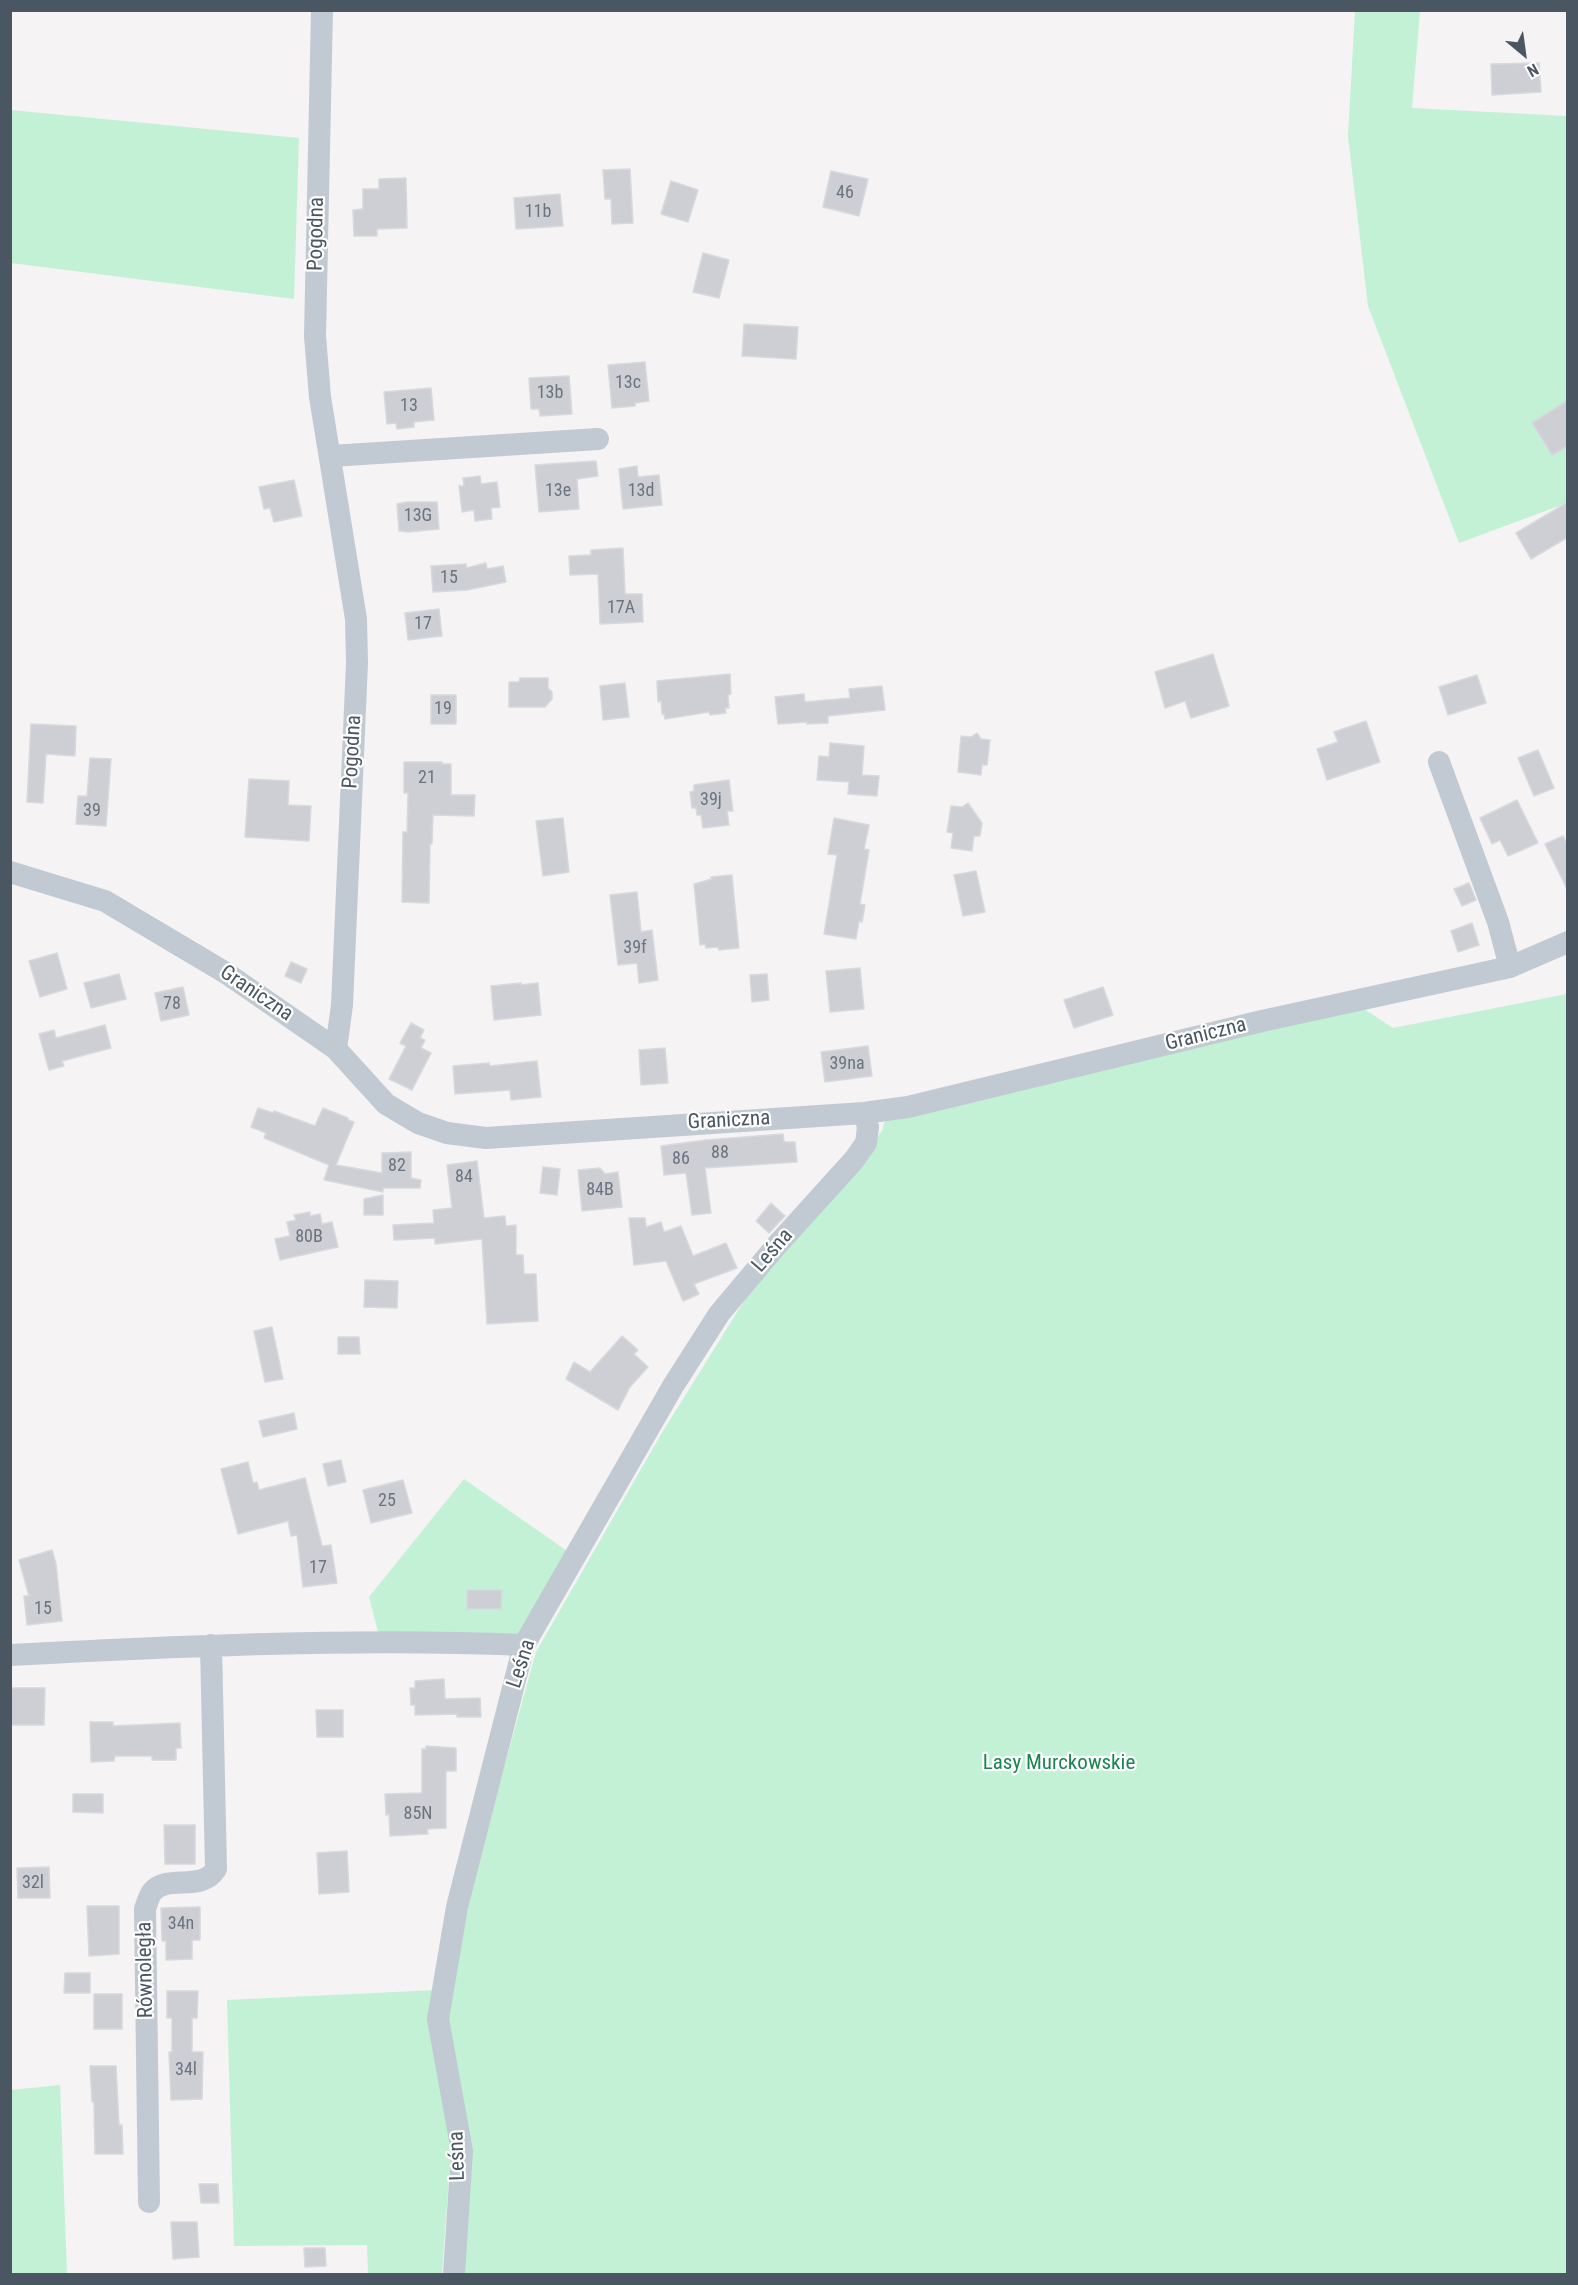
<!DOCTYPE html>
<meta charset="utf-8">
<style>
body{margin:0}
#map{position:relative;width:1578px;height:2285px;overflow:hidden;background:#f5f3f3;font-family:"Roboto Condensed",sans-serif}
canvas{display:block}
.frame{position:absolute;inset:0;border:12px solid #4a5661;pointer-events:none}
.north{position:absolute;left:1494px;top:24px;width:60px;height:60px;-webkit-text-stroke:4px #fff;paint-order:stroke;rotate:151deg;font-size:16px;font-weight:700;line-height:24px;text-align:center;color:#4a5661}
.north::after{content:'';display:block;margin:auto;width:21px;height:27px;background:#4a5661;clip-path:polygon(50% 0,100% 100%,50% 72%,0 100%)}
</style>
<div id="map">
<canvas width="1578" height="2285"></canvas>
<div class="frame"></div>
<div class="north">N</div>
</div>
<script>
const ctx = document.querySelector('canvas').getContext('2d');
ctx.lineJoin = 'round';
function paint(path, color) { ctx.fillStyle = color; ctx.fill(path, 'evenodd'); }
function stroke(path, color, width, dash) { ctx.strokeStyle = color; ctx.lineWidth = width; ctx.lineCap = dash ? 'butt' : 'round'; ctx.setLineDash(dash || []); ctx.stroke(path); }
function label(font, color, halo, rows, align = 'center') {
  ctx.font = font + ' "Roboto Condensed",sans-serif'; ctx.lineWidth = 4.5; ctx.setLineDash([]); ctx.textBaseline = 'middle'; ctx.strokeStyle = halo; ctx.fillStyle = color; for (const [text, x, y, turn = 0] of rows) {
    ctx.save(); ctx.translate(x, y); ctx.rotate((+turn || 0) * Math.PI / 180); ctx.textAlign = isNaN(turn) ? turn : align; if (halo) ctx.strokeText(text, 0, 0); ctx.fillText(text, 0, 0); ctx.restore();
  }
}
paint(new Path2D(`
 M 1355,11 L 1420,11 L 1412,108 L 1567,116 L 1567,503 L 1459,543 L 1368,306 L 1348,136 Z
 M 11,110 L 299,138 L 294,299 L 11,263 Z
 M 1567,994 L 1567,2274 L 460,2274 L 445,2021 L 476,1868 L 536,1652 L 660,1436 L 749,1293 L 861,1162 L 883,1129 L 885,1117 L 1361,1007 L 1393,1028 Z
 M 464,1479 L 570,1553 L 514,1640 L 379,1636 L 369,1597 Z
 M 437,1990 L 451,2150 L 442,2274 L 368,2274 L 367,2245 L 234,2246 L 227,2000 Z
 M 60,2085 L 67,2274 L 11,2274 L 11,2090 Z`), '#c3f1d5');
const building = new Path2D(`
 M 1539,63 L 1541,92 L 1492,95 L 1491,64 Z
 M 630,169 L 633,223 L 612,224 L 611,199 L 605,199 L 603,170 Z
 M 831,171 L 868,179 L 859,216 L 823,207 Z
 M 406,178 L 407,228 L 377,229 L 377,236 L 354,236 L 353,210 L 363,209 L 363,189 L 379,189 L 379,179 Z
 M 671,181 L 698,190 L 688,222 L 661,214 Z
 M 560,194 L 563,226 L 516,229 L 514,198 Z
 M 703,253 L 729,260 L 719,298 L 693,292 Z
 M 744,324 L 798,327 L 796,359 L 742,356 Z
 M 645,362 L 649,401 L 635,403 L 635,406 L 612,408 L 608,365 Z
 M 569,376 L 572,414 L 540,416 L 539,409 L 531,409 L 529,378 Z
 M 431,388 L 434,420 L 414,422 L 414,427 L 397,429 L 396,423 L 387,424 L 384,392 Z
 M 1568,400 L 1568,446 L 1552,455 L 1532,423 Z
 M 596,461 L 598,476 L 577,479 L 579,509 L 539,512 L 535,465 Z
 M 637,466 L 638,477 L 659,475 L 662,505 L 623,509 L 619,469 Z
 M 480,476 L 481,484 L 497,482 L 500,507 L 491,508 L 492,519 L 475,521 L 474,510 L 462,512 L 459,486 L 464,486 L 463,478 Z
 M 294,480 L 302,516 L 274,522 L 270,508 L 264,509 L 259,487 Z
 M 407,502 L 437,502 L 439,529 L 409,532 L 399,531 L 397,504 Z
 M 1568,502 L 1568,537 L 1531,559 L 1516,533 Z
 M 623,548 L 625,594 L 642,594 L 643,622 L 600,624 L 598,574 L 570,575 L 569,556 L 591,555 L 591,550 Z
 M 486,563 L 487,569 L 503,566 L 506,582 L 467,590 L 433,592 L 431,566 L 466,564 L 466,568 Z
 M 439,609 L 442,636 L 408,640 L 405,613 Z
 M 1213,654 L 1229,706 L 1191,718 L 1185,701 L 1165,708 L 1155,672 Z
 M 730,674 L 731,694 L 728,695 L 729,708 L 725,708 L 726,713 L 710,715 L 709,712 L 665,719 L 664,714 L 662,714 L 661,701 L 658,702 L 657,681 Z
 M 1477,675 L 1486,703 L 1448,715 L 1439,687 Z
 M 520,678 L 548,678 L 548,688 L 552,692 L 552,699 L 545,707 L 509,707 L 509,682 L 519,682 Z
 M 625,683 L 629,717 L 603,720 L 600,686 Z
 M 882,686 L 885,710 L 828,716 L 828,723 L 807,724 L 807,722 L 778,724 L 775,697 L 804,694 L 805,702 L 850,698 L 849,689 Z
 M 431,695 L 456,695 L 456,724 L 431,724 Z
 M 1366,721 L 1380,762 L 1327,780 L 1317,749 L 1338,742 L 1334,732 Z
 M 31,724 L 76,726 L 75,756 L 46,754 L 43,803 L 27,802 Z
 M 977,733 L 981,739 L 990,740 L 987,765 L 982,765 L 981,775 L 958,772 L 961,736 L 971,737 Z
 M 830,743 L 864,746 L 862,775 L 879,776 L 877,796 L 848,794 L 849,782 L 817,780 L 819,756 L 829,757 Z
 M 1538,750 L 1554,788 L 1534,796 L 1518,758 Z
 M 90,758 L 111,759 L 106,826 L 76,824 L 78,796 L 87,796 Z
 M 404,762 L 442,762 L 442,764 L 451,764 L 451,795 L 475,795 L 474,816 L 433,815 L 432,844 L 430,844 L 429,903 L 402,902 L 403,832 L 407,832 L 408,793 L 404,793 Z
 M 249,779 L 289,781 L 288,805 L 311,806 L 309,841 L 245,837 Z
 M 729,780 L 733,811 L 727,811 L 729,825 L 703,828 L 701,815 L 697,815 L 696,808 L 692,808 L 690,792 L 694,791 L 694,785 Z
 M 1517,800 L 1538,843 L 1508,856 L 1500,840 L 1492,844 L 1480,818 Z
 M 968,803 L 982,823 L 980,836 L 974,836 L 972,851 L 951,848 L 953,833 L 947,832 L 951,806 L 962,807 Z
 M 563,818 L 569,872 L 543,876 L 536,821 Z
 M 834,818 L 869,825 L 864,849 L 869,850 L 860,904 L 865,905 L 862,922 L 859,921 L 856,939 L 824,934 L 837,855 L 828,854 Z
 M 1563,836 L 1568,846 L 1568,891 L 1545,844 Z
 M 976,871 L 985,912 L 963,916 L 954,875 Z
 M 732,875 L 739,948 L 719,950 L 718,947 L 706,948 L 705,944 L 700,945 L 694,884 L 712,879 L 711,877 Z
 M 1469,883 L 1476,900 L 1462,906 L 1454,889 Z
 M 637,892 L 641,932 L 652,930 L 658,980 L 639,983 L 637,963 L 618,965 L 610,895 Z
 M 1472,923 L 1479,945 L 1458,952 L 1451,931 Z
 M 57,953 L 67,989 L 40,997 L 29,961 Z
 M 291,962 L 307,969 L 301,983 L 285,976 Z
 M 860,968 L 864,1009 L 830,1012 L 826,971 Z
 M 119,974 L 126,999 L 91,1008 L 84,983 Z
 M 767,974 L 769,1000 L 752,1002 L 750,975 Z
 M 521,983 L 521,985 L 538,983 L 541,1015 L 494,1020 L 491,986 Z
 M 183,987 L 189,1015 L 161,1021 L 155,993 Z
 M 1103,987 L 1113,1015 L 1074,1028 L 1064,1000 Z
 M 411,1023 L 424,1030 L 420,1038 L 425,1040 L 421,1048 L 431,1053 L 412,1090 L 389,1079 L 406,1046 L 400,1043 Z
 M 105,1025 L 111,1048 L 62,1061 L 64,1066 L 49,1070 L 39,1034 L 54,1030 L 56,1038 Z
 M 868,1046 L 872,1076 L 825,1082 L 821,1052 Z
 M 665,1048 L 668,1083 L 641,1085 L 639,1050 Z
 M 537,1061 L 541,1097 L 511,1100 L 510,1090 L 455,1094 L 453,1066 L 489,1063 L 490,1066 Z
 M 258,1108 L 273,1113 L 274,1111 L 315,1126 L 323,1108 L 348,1118 L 348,1120 L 354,1122 L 336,1165 L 382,1173 L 382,1153 L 411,1152 L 411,1178 L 421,1180 L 420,1188 L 383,1188 L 383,1192 L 324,1180 L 329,1165 L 264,1138 L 266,1133 L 251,1127 Z
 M 783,1134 L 784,1142 L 795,1142 L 797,1162 L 705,1168 L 711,1213 L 692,1215 L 686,1173 L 664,1175 L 661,1146 L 706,1140 Z
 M 477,1161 L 484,1218 L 505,1216 L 506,1226 L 516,1225 L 516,1255 L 523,1255 L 524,1274 L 536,1274 L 538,1321 L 487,1324 L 482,1239 L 435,1244 L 435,1238 L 394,1240 L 393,1225 L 434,1223 L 433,1210 L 452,1208 L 447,1165 Z
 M 543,1167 L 560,1169 L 557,1195 L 540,1193 Z
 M 600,1168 L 605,1174 L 618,1172 L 622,1207 L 582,1211 L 578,1170 Z
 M 383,1195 L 383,1215 L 364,1215 L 364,1199 Z
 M 771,1203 L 785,1216 L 769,1233 L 756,1221 Z
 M 310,1212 L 310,1216 L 320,1214 L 322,1224 L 332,1222 L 338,1247 L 280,1260 L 275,1239 L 290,1236 L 287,1222 L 296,1220 L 294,1215 Z
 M 629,1218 L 645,1218 L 646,1227 L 661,1222 L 664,1232 L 681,1226 L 693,1256 L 726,1243 L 737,1268 L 694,1284 L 699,1294 L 683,1301 L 666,1261 L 634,1265 Z
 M 365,1280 L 398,1281 L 397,1308 L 364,1307 Z
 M 272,1327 L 283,1379 L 265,1382 L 254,1331 Z
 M 622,1336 L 638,1350 L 634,1354 L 648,1367 L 630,1387 L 618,1410 L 566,1379 L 574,1362 L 590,1372 Z
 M 338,1337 L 359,1337 L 360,1354 L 338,1354 Z
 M 294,1413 L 297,1429 L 263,1437 L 259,1421 Z
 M 341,1460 L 346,1482 L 328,1486 L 323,1464 Z
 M 248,1462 L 253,1483 L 257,1482 L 259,1490 L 305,1478 L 322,1546 L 331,1545 L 337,1583 L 303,1587 L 297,1535 L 291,1536 L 288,1521 L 238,1534 L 221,1469 Z
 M 403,1480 L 412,1513 L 371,1523 L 363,1490 Z
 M 52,1550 L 56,1564 L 62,1621 L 27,1625 L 24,1596 L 29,1596 L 19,1560 Z
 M 467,1590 L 502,1590 L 501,1609 L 467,1609 Z
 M 444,1679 L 445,1699 L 480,1698 L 481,1717 L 457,1717 L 457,1714 L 415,1715 L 415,1705 L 411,1705 L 410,1688 L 415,1688 L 415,1681 Z
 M 10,1688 L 45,1688 L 44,1725 L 10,1725 Z
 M 316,1710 L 343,1710 L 343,1737 L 317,1737 Z
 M 90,1722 L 113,1722 L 113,1726 L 180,1723 L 181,1748 L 176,1748 L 176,1760 L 152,1760 L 152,1756 L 115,1756 L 114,1761 L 91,1762 Z
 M 426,1746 L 456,1748 L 456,1771 L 446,1771 L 446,1828 L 427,1829 L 428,1834 L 390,1836 L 389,1814 L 386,1815 L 385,1794 L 422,1793 L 422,1749 L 426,1749 Z
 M 73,1794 L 103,1794 L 103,1813 L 73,1812 Z
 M 164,1825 L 195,1825 L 195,1864 L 165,1864 Z
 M 347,1851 L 349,1892 L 319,1894 L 317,1853 Z
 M 49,1867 L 50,1898 L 18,1898 L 17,1868 Z
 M 87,1906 L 119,1906 L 119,1954 L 89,1956 Z
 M 200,1907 L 200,1940 L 192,1940 L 192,1959 L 166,1960 L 166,1941 L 162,1941 L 161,1908 Z
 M 65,1973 L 90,1973 L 90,1993 L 64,1993 Z
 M 167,1991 L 198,1991 L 197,2018 L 192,2018 L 192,2052 L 203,2052 L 202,2099 L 171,2100 L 169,2052 L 172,2052 L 172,2018 L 167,2018 Z
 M 94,1994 L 122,1994 L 122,2029 L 94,2029 Z
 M 90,2066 L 116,2066 L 119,2125 L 122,2125 L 123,2154 L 95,2154 L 94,2102 L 92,2102 Z
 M 199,2184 L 218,2184 L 219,2203 L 201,2203 Z
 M 171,2222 L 197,2222 L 199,2257 L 173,2259 Z
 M 304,2248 L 325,2248 L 326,2266 L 305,2267 Z`);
paint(building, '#cdcfd5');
stroke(building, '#d7d9de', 1.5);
stroke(new Path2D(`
 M 322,10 L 315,336 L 320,397 L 356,619 L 357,663 L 342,1005 L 336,1049
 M 331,456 L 598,439
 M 1439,762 L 1498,922 L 1510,967
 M 10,872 L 105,901 L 226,973 L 336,1049 L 386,1104 L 418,1123 L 447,1133 L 486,1138 L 864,1113 L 908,1107 L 1262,1021 L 1510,967 L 1568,942
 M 10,1655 C 181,1646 353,1638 524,1645
 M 149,2202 L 145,1909 C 147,1903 149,1896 152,1892 C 168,1873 201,1893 216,1869 L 211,1645
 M 454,2274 L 462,2151 L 438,2019 L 457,1907 L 524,1645 L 673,1386 L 719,1314 L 777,1245 L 854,1160 L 866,1143 L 868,1127 L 864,1113`), '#c1cad2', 22);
label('18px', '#6b747e', null, [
 ["46",845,193],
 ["11b",538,212],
 ["13c",628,383],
 ["13b",550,393],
 ["13",409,406],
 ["13e",558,491],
 ["13d",641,491],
 ["13G",418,516],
 ["15",449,578],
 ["17A",621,608],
 ["17",423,624],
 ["19",443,709],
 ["21",427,778],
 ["39j",711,800],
 ["39",92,811],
 ["39f",635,948],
 ["78",172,1004],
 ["39na",847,1064],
 ["88",720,1153],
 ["86",681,1159],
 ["82",397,1166],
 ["84",464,1177],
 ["84B",600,1190],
 ["80B",309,1237],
 ["25",387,1501],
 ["17",318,1568],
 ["15",43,1609],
 ["85N",418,1814],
 ["32l",33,1883],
 ["34n",181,1924],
 ["34l",186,2070]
]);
label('21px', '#4a5661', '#fff', [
 ["Pogodna",317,234,-89],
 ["Pogodna",353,752,-87],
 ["Graniczna",256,994,34],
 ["Graniczna",1206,1035,-14],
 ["Graniczna",729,1121,-3],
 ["Leśna",773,1251,-49],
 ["Leśna",522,1664,-72],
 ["Równoległa",146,1970,-91],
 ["Leśna",458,2156,-92]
]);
label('21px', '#17864f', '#fff', [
 ["Lasy Murckowskie",1059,1764]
]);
</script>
